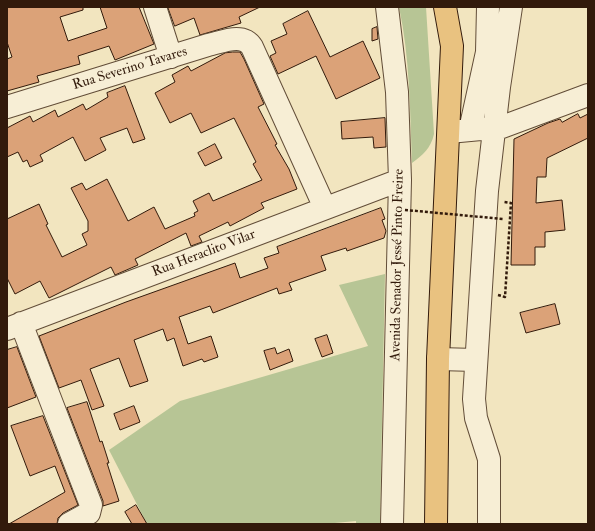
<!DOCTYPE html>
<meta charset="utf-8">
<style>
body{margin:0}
#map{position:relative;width:595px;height:531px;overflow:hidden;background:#f2e5bf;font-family:"IM FELL Double Pica",serif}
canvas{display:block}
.frame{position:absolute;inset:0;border:8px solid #321a0b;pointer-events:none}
</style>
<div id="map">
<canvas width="595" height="531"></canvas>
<div class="frame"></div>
</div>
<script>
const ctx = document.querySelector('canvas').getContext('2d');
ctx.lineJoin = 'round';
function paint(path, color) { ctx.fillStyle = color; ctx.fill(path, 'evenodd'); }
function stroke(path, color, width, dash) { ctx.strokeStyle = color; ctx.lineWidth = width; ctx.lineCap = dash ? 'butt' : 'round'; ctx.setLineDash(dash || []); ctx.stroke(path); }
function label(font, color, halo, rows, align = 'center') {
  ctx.font = font + ' "IM FELL Double Pica",serif'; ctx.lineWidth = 3; ctx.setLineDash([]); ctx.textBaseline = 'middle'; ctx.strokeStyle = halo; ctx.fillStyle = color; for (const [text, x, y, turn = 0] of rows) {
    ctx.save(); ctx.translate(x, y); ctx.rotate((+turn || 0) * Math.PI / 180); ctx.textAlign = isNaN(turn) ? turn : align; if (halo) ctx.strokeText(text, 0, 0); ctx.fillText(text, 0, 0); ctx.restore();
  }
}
paint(new Path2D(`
 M 399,7 L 426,7 L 434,134 C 431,148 423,155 412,163 C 410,111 410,58 399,7 Z
 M 385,274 L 380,524 L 356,524 L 356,521 L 324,524 L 147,524 L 109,450 L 180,401 L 368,346 L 339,285 Z`), '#b7c595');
const building = new Path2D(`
 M 7,7 L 83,7 L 83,10 L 60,17 L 68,41 L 107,28 L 100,7 L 139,7 L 154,44 L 115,60 L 109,46 L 78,56 L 80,64 L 37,76 L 39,82 L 7,91 L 7,59 L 12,57 L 7,42 Z
 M 168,7 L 260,7 L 239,17 L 241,23 L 200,35 L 194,18 L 175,26 Z
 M 308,11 L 330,57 L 363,41 L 380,78 L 336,99 L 316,56 L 278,74 L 270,56 L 276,53 L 271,41 L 287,34 L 283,24 Z
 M 377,27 L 378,39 L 372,41 L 372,29 Z
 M 233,52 L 240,52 L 244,59 L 264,104 L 258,107 L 277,144 L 275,145 L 289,169 L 297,189 L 261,203 L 264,208 L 230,226 L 228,222 L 199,236 L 202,242 L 191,246 L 186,233 L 135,259 L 138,265 L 115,275 L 111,267 L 49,298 L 40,281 L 15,294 L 7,278 L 7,219 L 39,204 L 48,224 L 46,225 L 62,257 L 87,245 L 82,234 L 88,231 L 88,221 L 71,188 L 82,183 L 86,190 L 107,179 L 128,221 L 154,207 L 165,229 L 195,216 L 194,213 L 198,211 L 193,201 L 209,193 L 213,201 L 262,180 L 253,164 L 256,162 L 234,118 L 201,133 L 191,113 L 170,123 L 155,93 L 175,82 L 172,75 L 188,66 L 191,71 L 225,53 Z
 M 125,86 L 145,139 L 133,143 L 127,128 L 100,138 L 106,150 L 85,161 L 73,137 L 40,155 L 43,161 L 30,167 L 27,160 L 23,162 L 18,152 L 7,157 L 7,128 L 30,116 L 33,122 L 55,110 L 58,117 L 83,104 L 86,110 L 108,97 L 107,93 Z
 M 578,114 L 580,118 L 588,114 L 588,138 L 547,158 L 546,177 L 537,177 L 536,203 L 562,200 L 565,230 L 545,232 L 545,247 L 535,247 L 535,265 L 511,265 L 514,139 L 548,123 L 560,119 L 562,122 Z
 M 385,118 L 386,147 L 374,148 L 373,137 L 342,139 L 341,122 Z
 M 215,144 L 222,158 L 205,166 L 198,153 Z
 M 381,208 L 385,219 L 382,220 L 386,231 L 384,238 L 347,251 L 346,248 L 321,256 L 326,270 L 289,283 L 292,290 L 279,294 L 277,288 L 213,313 L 210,306 L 179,317 L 188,344 L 211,336 L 218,357 L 204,362 L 202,359 L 183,366 L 174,338 L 167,341 L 163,329 L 134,340 L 148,381 L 130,387 L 119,358 L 90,369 L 104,406 L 92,410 L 81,380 L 59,388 L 39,336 L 126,302 L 235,263 L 240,278 L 268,268 L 264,258 L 279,253 L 277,247 Z
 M 555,304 L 560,324 L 526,333 L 520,313 Z
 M 327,335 L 333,353 L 322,357 L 315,339 Z
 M 17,347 L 36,397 L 7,408 L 7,350 Z
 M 275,348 L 277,354 L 289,349 L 293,361 L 270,370 L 264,351 Z
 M 87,402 L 100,442 L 102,441 L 109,463 L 107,463 L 119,501 L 103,506 L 103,501 L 67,408 Z
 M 134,406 L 140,422 L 120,430 L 114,414 Z
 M 43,416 L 78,505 L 63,513 L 58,518 L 57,524 L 9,524 L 65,492 L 55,466 L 30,476 L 11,426 Z
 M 136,505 L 147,524 L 132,524 L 125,512 Z`);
paint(building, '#dba278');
stroke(building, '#321a0b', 1);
const minor = new Path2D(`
 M 155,7 L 171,57
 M 387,7 L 397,92 L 400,180 L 392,524
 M 7,107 L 208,45 C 222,42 243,32 252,47 L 325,208
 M 470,130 L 487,52 L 488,7
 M 449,132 L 502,127 L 588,95
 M 21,323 L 91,505 L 89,513 L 69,524
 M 7,329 L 400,180
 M 438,359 L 476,360
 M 489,524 L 489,459 L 476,418 L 474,399 L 487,191 L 499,87 L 511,7`);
const highway = new Path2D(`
 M 436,524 L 438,359 L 452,46 L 445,7`);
stroke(minor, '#624d38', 24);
stroke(highway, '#321a0b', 24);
stroke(new Path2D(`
 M 498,295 L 505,297 L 511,203 L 504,202`), '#321a0b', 2.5, [3, 2]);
stroke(minor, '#f7eed5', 22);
stroke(highway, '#e9c280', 22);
stroke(new Path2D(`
 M 395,209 L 503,219`), '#321a0b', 2.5, [3, 2]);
label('14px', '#321a0b', '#f7eed5', [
 ["Rua Severino Tavares",130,69,-17],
 ["Rua Heraclito Vilar",204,254,-21],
 ["Avenida Senador Jessé Pinto Freire",398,265,-89]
]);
</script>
